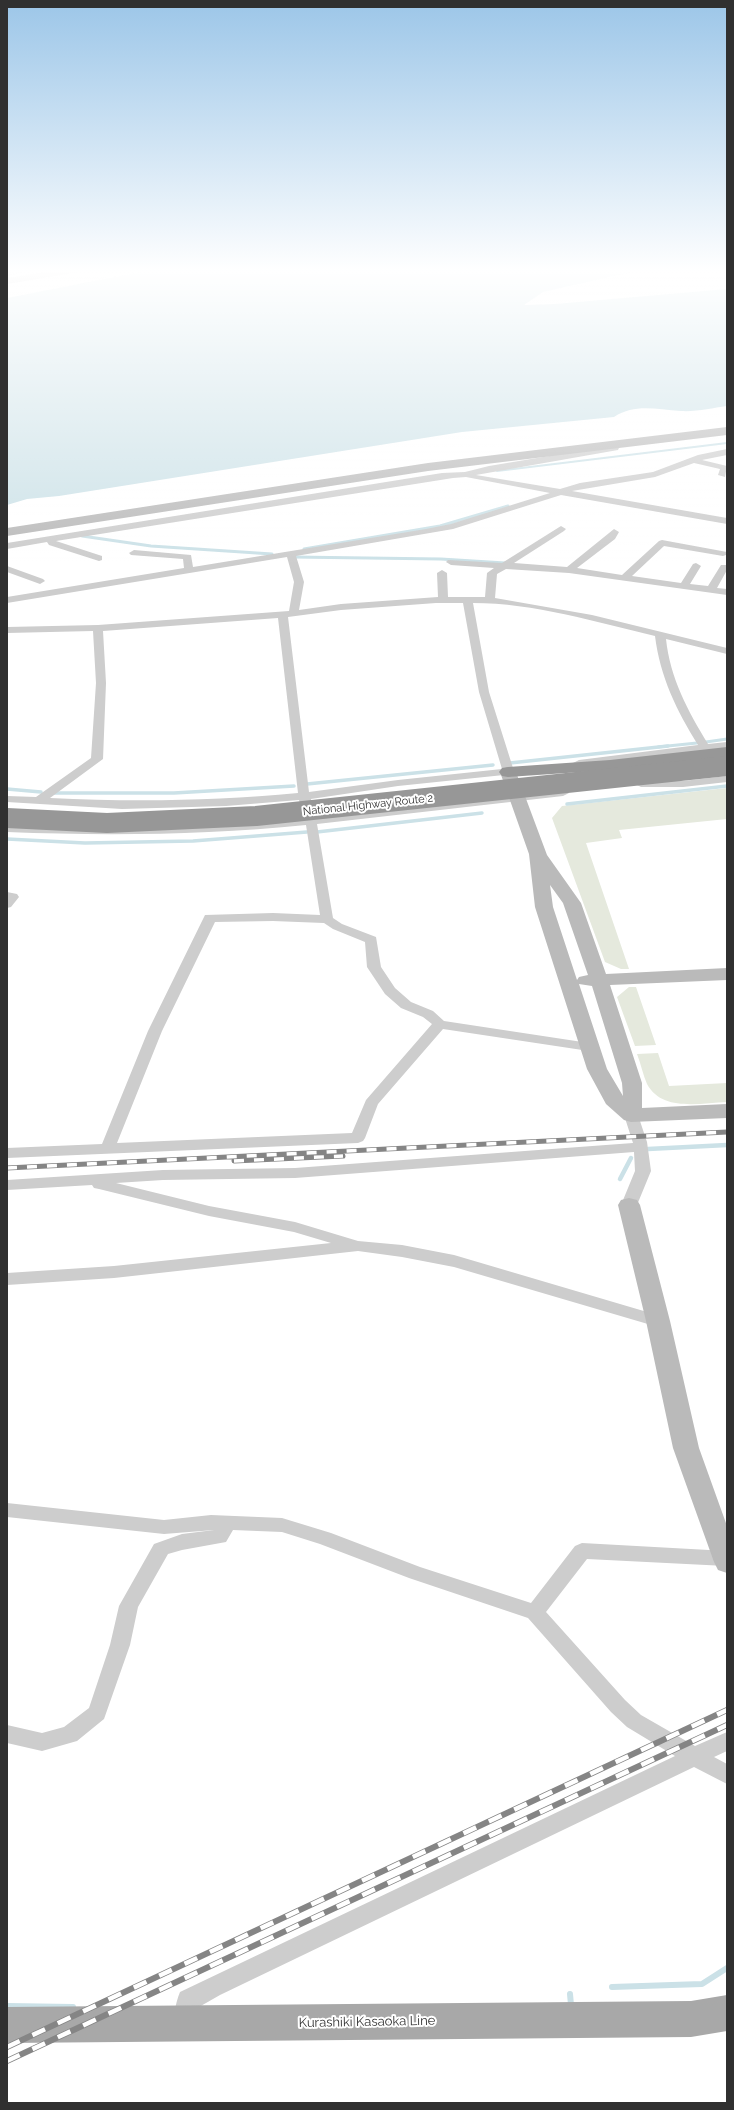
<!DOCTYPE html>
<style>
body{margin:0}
#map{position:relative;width:734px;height:2110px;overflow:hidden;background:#fff;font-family:Raleway,sans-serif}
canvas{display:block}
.frame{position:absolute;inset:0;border:8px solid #303030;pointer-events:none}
</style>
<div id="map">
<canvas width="734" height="2110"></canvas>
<div class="frame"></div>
</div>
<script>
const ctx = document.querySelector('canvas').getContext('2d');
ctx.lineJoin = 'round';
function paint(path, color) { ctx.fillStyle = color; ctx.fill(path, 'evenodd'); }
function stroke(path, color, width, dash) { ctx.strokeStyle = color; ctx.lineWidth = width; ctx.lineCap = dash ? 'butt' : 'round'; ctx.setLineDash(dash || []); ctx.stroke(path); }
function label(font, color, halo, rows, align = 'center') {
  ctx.font = font + ' Raleway,sans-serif'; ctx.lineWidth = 4; ctx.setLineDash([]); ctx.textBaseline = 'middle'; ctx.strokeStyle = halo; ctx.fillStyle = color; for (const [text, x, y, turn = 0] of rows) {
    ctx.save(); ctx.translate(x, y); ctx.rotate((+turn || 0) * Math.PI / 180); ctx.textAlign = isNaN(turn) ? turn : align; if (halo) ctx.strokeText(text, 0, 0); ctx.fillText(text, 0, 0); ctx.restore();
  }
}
paint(new Path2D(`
 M 727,788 L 727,819 L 619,830 L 622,838 L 586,843 L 629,969 L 621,969 L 605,962 L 552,818 L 562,806 Z
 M 629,987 L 636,987 L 656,1045 L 635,1046 L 617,997 Z
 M 658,1053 L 669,1086 L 727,1083 L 727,1102 C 700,1103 662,1112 647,1084 C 643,1075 641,1064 637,1054 Z`), '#e5e9dd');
paint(new Path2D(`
 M 150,270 L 641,270 L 543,292 L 524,305 L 555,304 L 727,289 L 727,406 C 712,408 696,412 681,411 C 656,410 636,403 614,417 L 462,432 L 59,496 L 27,499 L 7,505 L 7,298 Z`), '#cbe1e7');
stroke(new Path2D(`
 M 497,471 L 727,443`), '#cbe1e7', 2);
stroke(new Path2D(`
 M 82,536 L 151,546 L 272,554
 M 304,549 L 440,526 L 508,506
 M 293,557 L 441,559 L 505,563
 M 706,742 L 727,739
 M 658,747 L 697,743`), '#cbe1e7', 3);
stroke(new Path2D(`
 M 510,763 L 668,746
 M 307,784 L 493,765
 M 7,789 L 41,792
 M 53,793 L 174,793 L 294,786
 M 567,804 L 727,786
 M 317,832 L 482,813
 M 7,839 L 85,843 L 193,841 L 307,832`), '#cbe1e7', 3.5);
stroke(new Path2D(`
 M 648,1149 L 727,1145
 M 620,1179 L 631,1158`), '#cbe1e7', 4.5);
stroke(new Path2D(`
 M 612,1987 L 702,1984 L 727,1968
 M 570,1994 L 571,2005
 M 7,2006 L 73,2007`), '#cbe1e7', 6);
paint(new Path2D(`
 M 18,270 L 33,270 L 7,276 L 7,272 Z
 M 615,445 L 619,448 L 618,450 L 476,475 L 560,489 L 580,483 L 653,472 L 698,455 L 727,449 L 727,455 L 702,460 L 727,466 L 725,477 L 718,475 L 720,469 L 694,463 L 655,477 L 572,491 L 727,518 L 727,524 L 561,495 L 453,529 L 296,556 L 304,582 L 299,610 L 341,604 L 438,597 L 437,573 L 442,570 L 447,573 L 448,597 L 485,597 L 487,573 L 494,568 L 451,565 L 446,562 L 448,560 L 502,563 L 561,526 L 566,529 L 564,531 L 514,563 L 567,567 L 614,529 L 619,532 L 615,539 L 577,568 L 622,575 L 659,541 L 662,540 L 727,552 L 726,555 L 723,556 L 664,546 L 632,576 L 681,583 L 693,564 L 696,563 L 701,566 L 690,584 L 708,586 L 721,565 L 727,565 L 727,570 L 717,588 L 727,589 L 727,595 L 569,573 L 506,569 L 497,574 L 495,598 L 592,615 L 727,648 L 727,654 L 666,639 C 670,678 688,711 708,744 L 727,742 L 727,748 L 575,765 L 573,763 L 579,760 L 698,745 C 677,711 660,677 655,636 C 596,622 534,603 473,603 L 489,692 L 513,768 L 523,769 L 525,771 L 523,773 L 398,786 L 311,799 L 315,817 L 567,791 L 569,793 L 563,796 L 317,824 L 333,918 L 342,924 L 376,937 L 381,967 L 395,988 L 411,1002 L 433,1011 L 444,1021 L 589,1043 L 594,1044 L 596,1047 L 594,1050 L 589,1051 L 443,1029 L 378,1104 L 365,1138 L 363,1141 L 358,1143 L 7,1158 L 7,1148 L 102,1144 L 148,1031 L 205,915 L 273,913 L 320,915 L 306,825 C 206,835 107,836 7,832 L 7,824 C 106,829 205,828 304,818 L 299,800 L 226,806 L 122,809 L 7,802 L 7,796 L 36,797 L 91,758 L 96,683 L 93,631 L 7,633 L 7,627 L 98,625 L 289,611 L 294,582 L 287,557 L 7,603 L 7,597 L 184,568 L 183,559 L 131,555 L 129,553 L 134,550 L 191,555 L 193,567 L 426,529 L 451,524 L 550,493 L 466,477 L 453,478 L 56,541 L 102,556 L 102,560 L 99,561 L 49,545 L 47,542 L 7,549 L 7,543 L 442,473 L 465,472 L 489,466 ZM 436,603 L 463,603 L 479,692 L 502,769 L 398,780 L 309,792 L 288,617 L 341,610 ZM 278,618 L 298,793 C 215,801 133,802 50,798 L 103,759 L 106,683 L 103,631 ZM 273,921 L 324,923 L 333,929 L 365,942 L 367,967 L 385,994 L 401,1008 L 423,1017 L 432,1024 L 366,1100 L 352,1133 L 117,1143 L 162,1031 L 215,922 Z
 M 7,566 L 43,579 L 45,581 L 40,584 L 7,572 Z
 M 727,776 L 727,782 L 683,787 L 641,787 L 635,784 L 641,781 L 683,781 Z
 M 7,892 L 17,894 L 19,897 L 11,907 L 7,908 Z
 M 631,1110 L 636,1112 L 638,1115 L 647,1142 L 651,1171 L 637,1205 L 634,1209 L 629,1210 L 624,1209 L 621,1205 L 635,1171 L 634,1152 L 295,1178 L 163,1180 L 116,1183 L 209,1206 L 295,1222 L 358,1241 L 402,1245 L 454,1255 L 664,1317 L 666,1321 L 664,1325 L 658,1327 L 454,1267 L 402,1257 L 358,1251 L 114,1278 L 7,1285 L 7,1273 L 114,1266 L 331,1243 L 294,1232 L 209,1216 L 99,1189 L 94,1188 L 92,1185 L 7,1190 L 7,1180 L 163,1170 L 295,1168 L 633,1143 L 624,1115 L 626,1112 Z
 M 7,1503 L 164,1520 L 211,1515 L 282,1518 L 331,1533 L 420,1567 L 531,1603 L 575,1546 L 582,1543 L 727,1551 L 726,1566 L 587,1559 L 546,1612 L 625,1700 L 641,1715 L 695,1746 L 727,1732 L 727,1751 L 714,1757 L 727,1764 L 727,1784 L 694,1767 L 220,1995 L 199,2007 L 196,2024 L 193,2032 L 185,2035 L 177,2032 C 172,2020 175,2004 180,1992 L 675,1756 L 627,1727 L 611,1712 L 528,1618 L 409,1578 L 320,1544 L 282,1532 L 233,1530 L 226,1542 L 182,1550 L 168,1554 L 138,1607 L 130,1645 L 104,1719 L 77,1741 L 42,1751 L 7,1743 L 7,1725 L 42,1733 L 64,1727 L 89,1708 L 110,1645 L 119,1606 L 154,1544 L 182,1534 L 214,1530 L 164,1534 L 7,1517 Z`), '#cdcdcd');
paint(new Path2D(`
 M 56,270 L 79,270 L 74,273 L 7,284 L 7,278 Z
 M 727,427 L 727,435 L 428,471 L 7,536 L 7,528 L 428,463 Z
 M 508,767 L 514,769 L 516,772 L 547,855 L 581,903 L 606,974 L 727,968 L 727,980 L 610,985 L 642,1083 L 642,1108 L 727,1104 L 727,1118 L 631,1122 L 624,1120 L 606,1104 L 587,1069 L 535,907 L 529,854 L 500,772 L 502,769 ZM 550,885 L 563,903 L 588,975 L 579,977 L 577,980 L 553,907 ZM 579,984 L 592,986 L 622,1083 L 623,1096 L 607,1069 Z
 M 629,1198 L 637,1200 L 640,1205 L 670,1321 L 699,1448 L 727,1526 L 727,1573 L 718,1570 L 714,1562 L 673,1448 L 646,1321 L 618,1205 L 621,1200 Z`), '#bababa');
paint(new Path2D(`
 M 727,1995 L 727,2031 L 691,2037 L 7,2043 L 7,2007 L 691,2001 Z`), '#a8a8a8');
paint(new Path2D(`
 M 727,747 L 727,757 L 610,770 L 508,777 L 502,776 L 499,772 L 502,768 L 508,767 L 610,760 Z`), '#979797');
const railFar1 = new Path2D(`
 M 234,1161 L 343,1156
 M 7,1168 L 727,1132`);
const rail = new Path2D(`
 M 7,2047 L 727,1710
 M 7,2061 L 727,1725`);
stroke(railFar1, '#858585', 5);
stroke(rail, '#858585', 6);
stroke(railFar1, '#fff', 3.5, [10]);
stroke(rail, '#fff', 4.5, [14]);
stroke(new Path2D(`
 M 7,818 L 107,823 L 256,816 L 727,766`), '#979797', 20);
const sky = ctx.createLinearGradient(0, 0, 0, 565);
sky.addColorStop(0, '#9cc6e8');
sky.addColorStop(0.48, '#fff');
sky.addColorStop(1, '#ffffff00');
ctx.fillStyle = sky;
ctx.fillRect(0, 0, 734, 565);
label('11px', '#303030', '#fff', [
 ["National Highway Route 2",368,805,-6]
]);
label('13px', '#303030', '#fff', [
 ["Kurashiki Kasaoka Line",367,2022,-1]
]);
</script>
